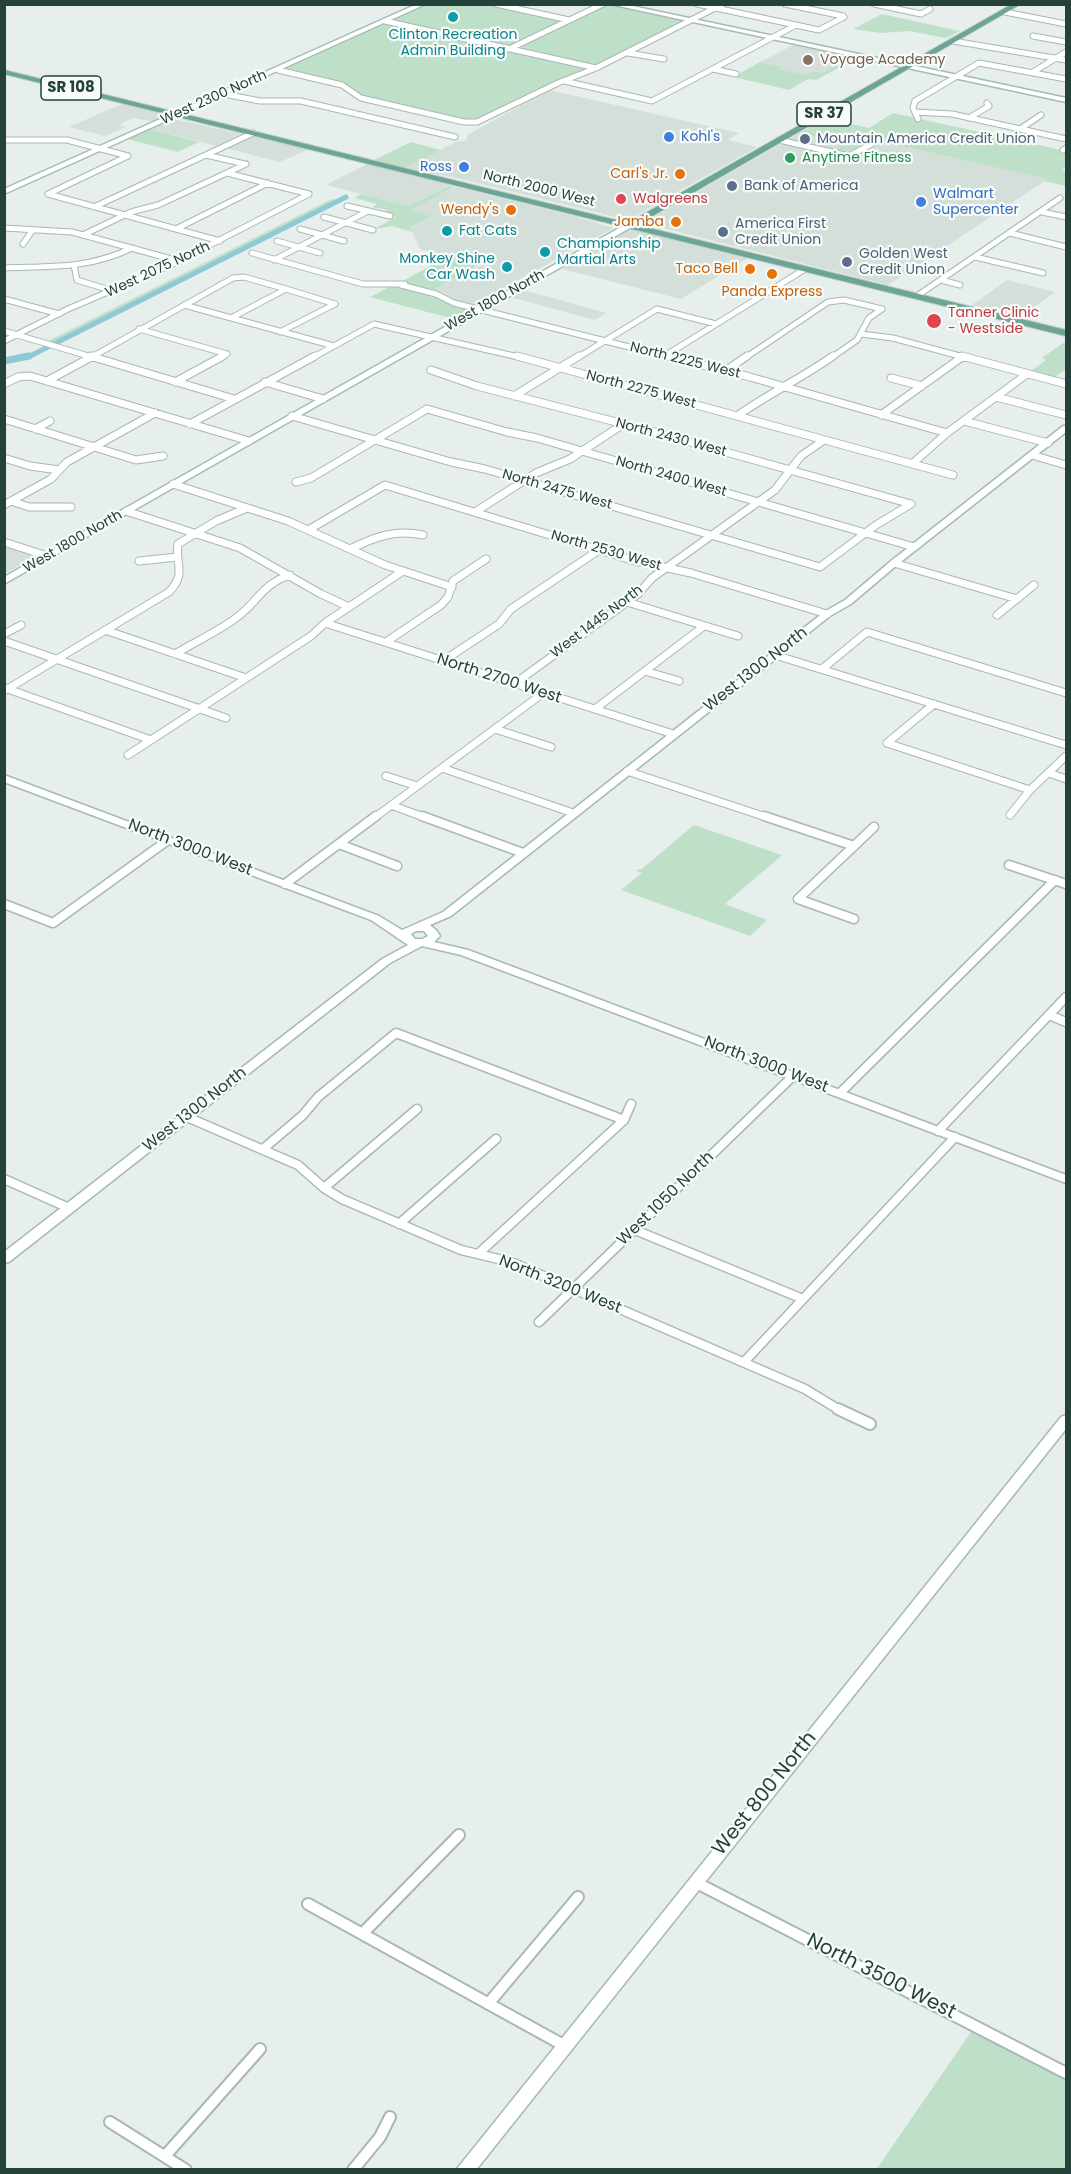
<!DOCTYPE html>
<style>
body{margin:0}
#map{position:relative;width:1071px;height:2174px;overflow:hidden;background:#e6efeb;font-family:Poppins,sans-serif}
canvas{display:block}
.frame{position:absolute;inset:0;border:6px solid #24423a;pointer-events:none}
</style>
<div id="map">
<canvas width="1071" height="2174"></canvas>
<div class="frame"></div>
</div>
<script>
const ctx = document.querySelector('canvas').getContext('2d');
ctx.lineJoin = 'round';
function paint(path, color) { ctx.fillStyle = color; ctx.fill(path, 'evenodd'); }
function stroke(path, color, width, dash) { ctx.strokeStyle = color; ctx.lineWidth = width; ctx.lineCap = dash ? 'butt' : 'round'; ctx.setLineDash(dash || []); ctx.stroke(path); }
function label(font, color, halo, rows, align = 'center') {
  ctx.font = font + ' Poppins,sans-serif'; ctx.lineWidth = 4.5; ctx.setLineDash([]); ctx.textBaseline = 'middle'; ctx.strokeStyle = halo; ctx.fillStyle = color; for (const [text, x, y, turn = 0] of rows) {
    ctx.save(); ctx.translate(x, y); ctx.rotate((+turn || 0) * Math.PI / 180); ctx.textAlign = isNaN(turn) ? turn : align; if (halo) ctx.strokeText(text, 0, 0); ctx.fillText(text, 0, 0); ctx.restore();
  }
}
paint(new Path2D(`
 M 793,45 L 856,58 L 822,73 L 814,71 L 806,75 L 777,69 L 781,67 L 760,62 Z
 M 549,90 L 739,133 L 728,140 L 757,147 L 628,220 L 457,178 L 404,168 L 456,142 L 467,140 L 467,135 Z
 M 124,103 L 172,115 L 155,122 L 133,118 L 119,125 L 126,127 L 105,136 L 69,127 Z
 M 174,119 L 241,134 L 217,146 L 150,129 Z
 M 800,133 L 845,143 L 834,150 L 842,156 L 851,158 L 882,142 L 1048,179 L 888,285 L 643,223 Z
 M 253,135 L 309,149 L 280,162 L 225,148 Z
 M 367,164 L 452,184 L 409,206 L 326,185 Z
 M 455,187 L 574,216 L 613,228 L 473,305 L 455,300 L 446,294 L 434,290 L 495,258 L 484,256 L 441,260 L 438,255 L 420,249 L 410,227 L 430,216 L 410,210 Z
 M 630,229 L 637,231 L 748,258 L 681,299 L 562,269 Z
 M 1007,280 L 1055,292 L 1020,317 L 972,305 Z
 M 523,290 L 607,313 L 595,320 L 510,297 Z
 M 4,546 L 5,546 L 34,557 L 5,573 Z`), '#d4dfda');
paint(new Path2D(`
 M 427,5 L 492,5 L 570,21 L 607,5 L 682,21 L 589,69 L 472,121 L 362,97 L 346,85 L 285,69 Z
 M 882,14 L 960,31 L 946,38 L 909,31 L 881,33 L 853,29 Z
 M 760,62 L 782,67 L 778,69 L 806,75 L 814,71 L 822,73 L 841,63 L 846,64 L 816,80 L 808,79 L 789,90 L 733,77 Z
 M 893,113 L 1066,151 L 1066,167 L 1062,170 L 1066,171 L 1066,186 L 1045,181 L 1047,179 L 874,140 L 849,152 L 833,150 L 844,143 L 800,133 L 826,118 L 869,128 Z
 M 150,129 L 199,142 L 178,152 L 127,139 Z
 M 411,142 L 441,150 L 404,168 L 372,161 Z
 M 449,186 L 454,187 L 411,210 L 431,216 L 410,227 L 412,232 L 392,226 L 374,229 L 396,217 L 385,213 L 387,210 L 372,207 L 377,204 L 354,198 L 361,194 L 409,206 Z
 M 332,199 L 342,201 L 59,344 L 48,341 Z
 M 484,256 L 496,259 L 491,258 L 434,290 L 401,282 L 441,260 Z
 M 391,286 C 419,287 442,303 469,310 L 454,319 L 370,297 Z
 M 1063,343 L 1066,344 L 1066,369 L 1055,377 L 1031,371 L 1046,360 L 1042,358 Z
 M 694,825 L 782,855 L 725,904 L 767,920 L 750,936 L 621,890 L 642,873 L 635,870 L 642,869 Z
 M 973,2029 L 1066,2078 L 1066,2169 L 876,2170 Z`), '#bfe0c8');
stroke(new Path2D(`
 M 21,358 L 30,356 L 346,197`), '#8ec9d4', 5);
stroke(new Path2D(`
 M 4,361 L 29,356`), '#8ec9d4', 7);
const streetFar3 = new Path2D(`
 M 496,4 L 569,20
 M 697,4 L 819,30 L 844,17
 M 785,4 L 843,16
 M 874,4 L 921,14 L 930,9
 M 1005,12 L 1066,24
 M 385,21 L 596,68
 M 1033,36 L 1066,42
 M 953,41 L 1066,60
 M 509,49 L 603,4
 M 628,53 L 664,59
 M 713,69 L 736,74
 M 278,70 L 342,85 L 361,98 L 464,122 L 477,122 L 558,83 L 596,68 L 723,4
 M 1033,72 L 1066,52
 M 564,81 L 652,101 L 796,25
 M 224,94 L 260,101 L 301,101 L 455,137
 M 915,112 L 952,114 L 1066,139
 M 969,118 L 989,106 L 987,103
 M 918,119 L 913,108 L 915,101 L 979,63 L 1066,79
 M 1020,129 L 1041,115
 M 4,140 L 67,140 L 128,156
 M 779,140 L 849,156 L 877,141
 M 1063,150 L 1066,148
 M 206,155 L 245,164
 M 227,173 L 309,194
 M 48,194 L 220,241
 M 48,194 L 128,156
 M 347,206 L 390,216
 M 94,207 L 253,133
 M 1042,212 L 1066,217
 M 324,217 L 373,230
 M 4,228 L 72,232 L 179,261
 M 176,229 L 268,183
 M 300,229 L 344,241
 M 1010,233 L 1066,247
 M 83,235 L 131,212 L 158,205 L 246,164
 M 277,241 L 320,253
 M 23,244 L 32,231
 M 252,253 L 363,284 L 405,284
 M 975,257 L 1043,273
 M 274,260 L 368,211
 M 74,265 L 77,280 L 113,291
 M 4,268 C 51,266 89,269 132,248
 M 941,280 L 960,285
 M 401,285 L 436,294 L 454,303 L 673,358
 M 917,296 L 1060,198
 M 4,299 L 59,314
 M 184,305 L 334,346
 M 231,318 L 286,289 L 335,304 L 280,332
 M 139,329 L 227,354
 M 4,331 L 95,358
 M 861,334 L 893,338 L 967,358
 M 4,341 L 68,309 L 169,266 L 309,194
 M 663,357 L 805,269
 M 90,358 L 233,278 L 244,277 L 286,289
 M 220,358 L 227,354
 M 312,358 L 374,324 L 523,358
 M 577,358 L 657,309 L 716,324
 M 745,358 L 828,302 L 844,300 L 882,309
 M 831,358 L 857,340 L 869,318 L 882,309`);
const streetFar2 = new Path2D(`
 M 90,356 L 234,399
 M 517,356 L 953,475
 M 667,356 L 750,377 L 947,433
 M 962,356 L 1066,384
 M 431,370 L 477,386 L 651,431 L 911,504
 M 724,372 L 747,356
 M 891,378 L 922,386
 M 47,381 L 93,356
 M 175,382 L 223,356
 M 265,382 L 323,399
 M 4,384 L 18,377 L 30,376 L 249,441
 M 514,396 L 579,356
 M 996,397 L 1066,415
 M 881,415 L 962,357
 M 292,416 L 451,462 L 485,469 L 820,567 L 876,525 L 911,504
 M 737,416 C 768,394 802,378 833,356
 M 4,419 L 136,460 L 163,456
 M 964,421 L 1048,443
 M 190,424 L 315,356
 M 35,429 L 50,421
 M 1032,455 L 1066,465
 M 4,458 L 30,466 L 59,470
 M 912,464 L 947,433 L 1027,374
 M 296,482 L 311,478 L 427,409 L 507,432 L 537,438 L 914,547
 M 173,484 L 288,521 L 385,565 L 452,587
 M 11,501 L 29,507 L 71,507
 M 4,505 L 51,479 L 67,462 L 155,413
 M 126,511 L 240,548 L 321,594 L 349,607
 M 475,512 L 536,473 L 570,459 L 622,425
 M 310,529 L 385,485 L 635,561 L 691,573 L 827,614
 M 4,542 L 47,556
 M 350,549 C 375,537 395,529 423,535
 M 139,561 L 177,557
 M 894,563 L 1017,599
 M 627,602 L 738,636
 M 997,615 L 1034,585
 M 325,623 L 673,734
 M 105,630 L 246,678
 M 4,634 L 21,625
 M 4,641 L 226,718
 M 386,642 L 441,605 L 448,597 L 453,581 L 486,559
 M 175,654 C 195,642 217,632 236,618 C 258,602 262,584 290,575
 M 775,655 L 1066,745
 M 443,661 L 499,624 L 511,609 L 599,550
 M 822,669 L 867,632 L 1066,693
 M 645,671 L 679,681
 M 514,684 L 638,594 L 652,578 L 775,490 L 801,456 L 824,440
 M 5,688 L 151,740
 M 4,691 L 169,592 C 187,573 175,566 178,544 L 216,521 L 247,508
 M 595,709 L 704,626
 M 495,729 L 551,747
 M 887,743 L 1030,790
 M 887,743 L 934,704
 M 128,755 L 311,636 L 325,623 L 403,571
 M 442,768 L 573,813
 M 627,771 L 769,818
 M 1049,773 L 1066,779
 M 386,776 L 417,786
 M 391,805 L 426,818
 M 1010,815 L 1030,790 L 1066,756
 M 374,818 L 542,694`);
const streetFar1 = new Path2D(`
 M 422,816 L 523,853
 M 764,816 L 854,846 L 798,899 L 854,919
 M 339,844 L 397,866
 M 854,846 L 874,827
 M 1009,865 L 1066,884
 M 285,884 L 376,816
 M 4,904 L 53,923 L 168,840
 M 1049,1015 L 1066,1022
 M 840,1093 L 1055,880
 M 187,1117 L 298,1165 L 324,1188 L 342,1199 L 461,1250 L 511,1262 L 805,1389 L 841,1411
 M 938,1131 L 1066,997
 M 263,1149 L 303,1115 L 318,1097 L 396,1033 L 624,1120
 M 4,1179 L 69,1208
 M 324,1188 L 417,1109
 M 399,1224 L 496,1139
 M 635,1230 L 803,1299
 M 478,1254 L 624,1120 L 631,1104
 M 539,1322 L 793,1076
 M 744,1362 L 955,1137`);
const street = new Path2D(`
 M 838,1409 L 870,1424
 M 695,1882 L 1066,2073
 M 308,1904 L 565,2046
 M 362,1934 L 459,1835
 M 488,2004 L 578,1897
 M 110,2122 L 186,2170
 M 165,2156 L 260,2049
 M 353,2170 L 380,2137 L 390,2117`);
const secondary = new Path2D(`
 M 417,4 L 426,4 L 4,194 L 4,189 Z
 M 609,4 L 623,4 L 1066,98 L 1066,102 Z
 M 628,223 L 635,225 L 4,584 L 4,577 Z
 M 1063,426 L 1066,426 L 1066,432 L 897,565 L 851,604 L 830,616 L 451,916 L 430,925 L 437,931 L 440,936 L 434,942 L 468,950 L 1066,1175 L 1066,1183 L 461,955 L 422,946 L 390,963 L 9,1262 L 4,1263 L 4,1252 L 382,959 L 408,945 L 371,920 L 4,782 L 4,775 L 379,916 L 402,930 L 443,912 L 824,612 L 845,600 L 891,561 ZM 416,931 L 424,931 L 428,936 L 422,939 L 415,939 L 411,934 Z
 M 1066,1415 L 1066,1429 L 476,2170 L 456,2170 L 1061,1417 Z`);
const primary = new Path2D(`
 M 1012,4 L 1021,4 L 637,225 L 1066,330 L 1066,336 L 4,74 L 4,70 L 628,223 Z`);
stroke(streetFar3, '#a8b8b2', 7);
stroke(streetFar2, '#a8b8b2', 9);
stroke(streetFar1, '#a8b8b2', 11);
stroke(street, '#a8b8b2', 14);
stroke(secondary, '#a4bbb3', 3);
stroke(primary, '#c2cac8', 2);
stroke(streetFar3, '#fff', 5);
stroke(streetFar2, '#fff', 7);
stroke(streetFar1, '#fff', 8);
stroke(street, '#fff', 10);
paint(secondary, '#fff');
paint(primary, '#6aa596');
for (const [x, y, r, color] of [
 [453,17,6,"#0f9aa8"],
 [808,60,6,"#8d6e63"],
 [669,137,6,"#3f7fe0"],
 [805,139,6,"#5c6f8a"],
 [790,158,6,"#2e9e5b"],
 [464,167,6,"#3f7fe0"],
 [680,174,6,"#e8710a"],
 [732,186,6,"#5c6f8a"],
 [621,199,6,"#e0444e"],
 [921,202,6,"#3f7fe0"],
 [511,210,6,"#e8710a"],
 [676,222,6,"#e8710a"],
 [447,231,6,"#0f9aa8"],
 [723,232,6,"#5c6f8a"],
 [545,252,6,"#0f9aa8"],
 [847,262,6,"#5c6f8a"],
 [507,267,6,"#0f9aa8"],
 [750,269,6,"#e8710a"],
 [772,274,6,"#e8710a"],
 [934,321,8,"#e0444e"]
]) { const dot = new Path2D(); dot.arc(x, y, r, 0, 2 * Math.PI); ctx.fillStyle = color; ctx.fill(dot); stroke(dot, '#f7fbf9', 2); }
label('14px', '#0d838f', '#f7fbf9', [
 ["Clinton Recreation",453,35,"center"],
 ["Admin Building",453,51,"center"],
 ["Fat Cats",459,231],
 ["Championship",557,244],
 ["Martial Arts",557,260],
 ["Monkey Shine",495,259,"right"],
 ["Car Wash",495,275,"right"]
], 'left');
label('14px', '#785e54', '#f7fbf9', [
 ["Voyage Academy",820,60]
], 'left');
label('14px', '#24423a', '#f7fbf9', [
 ["West 2300 North",214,98,-24],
 ["North 2000 West",539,189,14],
 ["West 2075 North",158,270,-25],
 ["West 1800 North",495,301,-29],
 ["North 2225 West",685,361,14],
 ["North 2275 West",641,390,15],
 ["North 2430 West",671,438,15],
 ["North 2400 West",671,477,16],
 ["North 2475 West",557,490,16],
 ["West 1800 North",73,542,-30],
 ["North 2530 West",606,551,16],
 ["West 1445 North",597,622,-37]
]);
label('14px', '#366cbe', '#f7fbf9', [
 ["Kohl's",681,137],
 ["Ross",452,167,"right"],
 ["Walmart",933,194],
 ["Supercenter",933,210]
], 'left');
label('14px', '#4e5e75', '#f7fbf9', [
 ["Mountain America Credit Union",817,139],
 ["Bank of America",744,186],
 ["America First",735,224],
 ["Credit Union",735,240],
 ["Golden West",859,254],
 ["Credit Union",859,270]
], 'left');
label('14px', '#27864d', '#f7fbf9', [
 ["Anytime Fitness",802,158]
], 'left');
label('14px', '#c56008', '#f7fbf9', [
 ["Carl's Jr.",668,174],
 ["Wendy's",499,210],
 ["Jamba",664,222],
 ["Taco Bell",738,269],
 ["Panda Express",772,292,"center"]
], 'right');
label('14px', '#be3a42', '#f7fbf9', [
 ["Walgreens",633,199],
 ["Tanner Clinic",948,313],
 ["- Westside",948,329]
], 'left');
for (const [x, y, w] of [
 [71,88,60],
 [824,114,54]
]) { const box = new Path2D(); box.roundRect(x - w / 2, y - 12, w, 24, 4.5); ctx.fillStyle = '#f7fbf9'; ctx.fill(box); stroke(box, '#24423a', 1.5); }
label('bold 15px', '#24423a', null, [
 ["SR 108",71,88],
 ["SR 37",824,114]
]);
label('16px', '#24423a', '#f7fbf9', [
 ["West 1300 North",756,670,-38],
 ["North 2700 West",499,679,18],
 ["North 3000 West",190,848,21],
 ["North 3000 West",766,1065,21],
 ["West 1300 North",195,1110,-38],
 ["West 1050 North",666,1199,-44],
 ["North 3200 West",560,1285,22]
]);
label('20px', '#24423a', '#f7fbf9', [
 ["West 800 North",765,1794,-51],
 ["North 3500 West",881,1977,27]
]);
</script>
